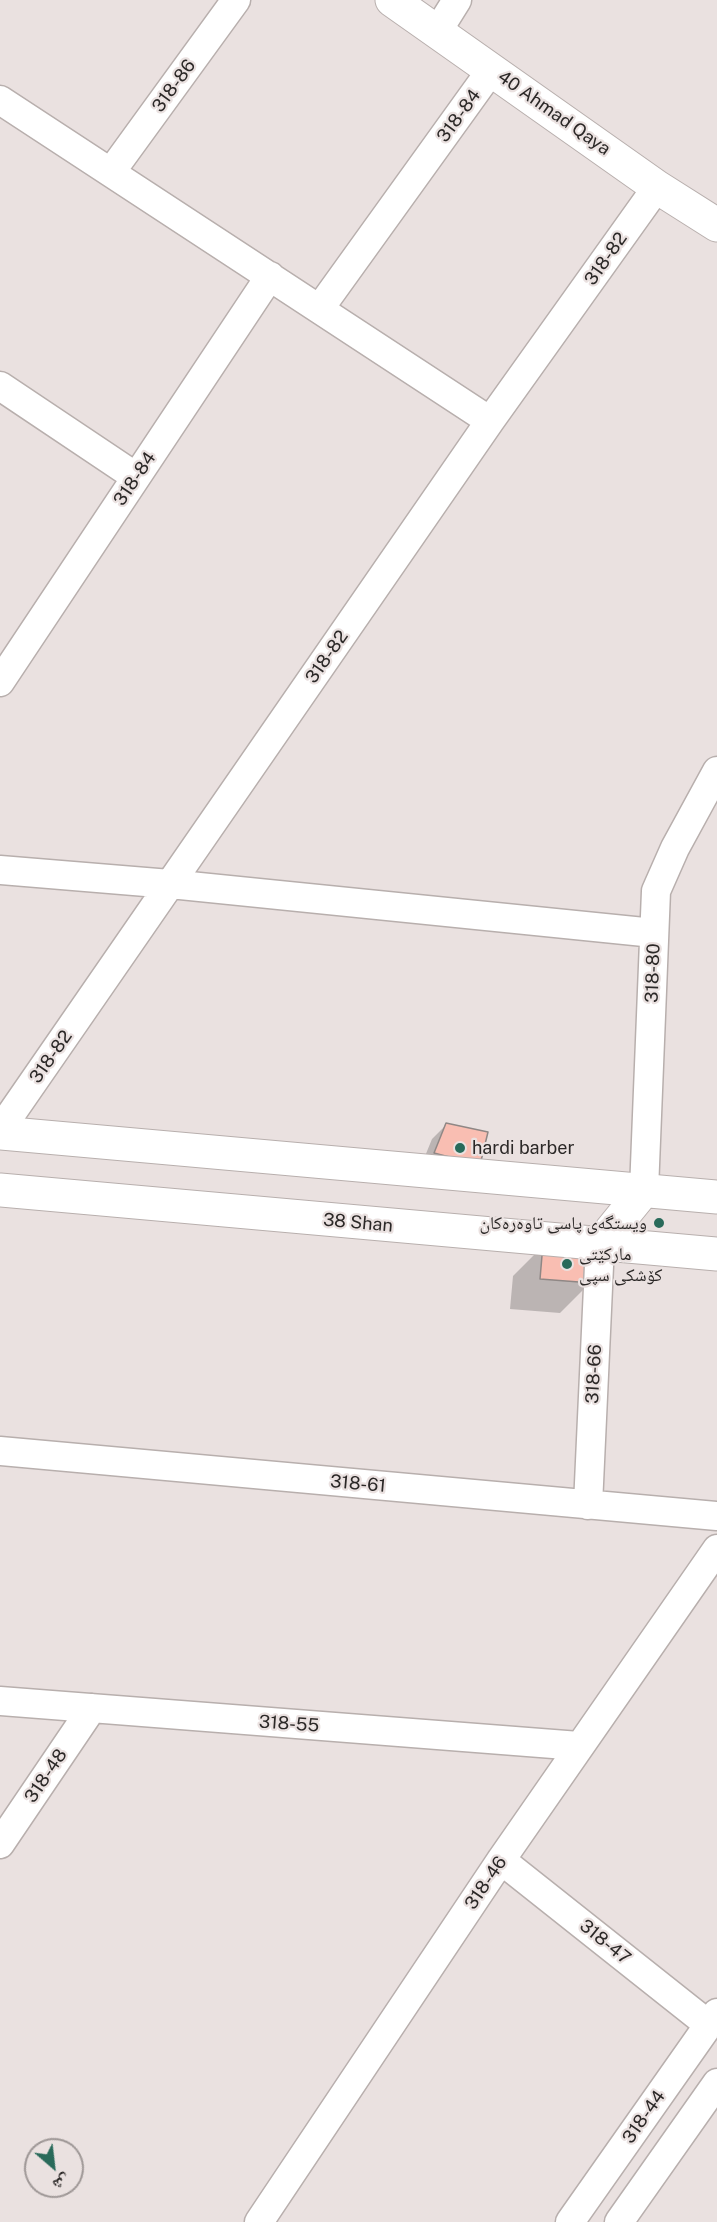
<!DOCTYPE html>
<meta charset="utf-8">
<style>
body{margin:0}
#map{position:relative;width:717px;height:2222px;overflow:hidden;background:#eae1e0;font-family:"Public Sans","Noto Naskh Arabic",sans-serif}
canvas{display:block}
.north{position:absolute;left:24px;top:2138px;width:60px;height:60px;box-sizing:border-box;background:#eae1e0;border:2px solid #9e9796;border-radius:50%;rotate:152deg;font-size:16px;font-weight:700;line-height:24px;text-align:center;color:#2b2827}
.north::after{content:'';display:block;margin:auto;width:21px;height:27px;background:#296a5a;clip-path:polygon(50% 0,100% 100%,50% 72%,0 100%)}
</style>
<div id="map">
<canvas width="717" height="2222"></canvas>
<div class="north">ش</div>
</div>
<script>
const ctx = document.querySelector('canvas').getContext('2d');
ctx.lineJoin = 'round';
function paint(path, color) { ctx.fillStyle = color; ctx.fill(path, 'evenodd'); }
function stroke(path, color, width, dash) { ctx.strokeStyle = color; ctx.lineWidth = width; ctx.lineCap = dash ? 'butt' : 'round'; ctx.setLineDash(dash || []); ctx.stroke(path); }
function label(font, color, halo, rows, align = 'center') {
  ctx.font = font + ' "Public Sans","Noto Naskh Arabic",sans-serif'; ctx.lineWidth = 4.5; ctx.setLineDash([]); ctx.textBaseline = 'middle'; ctx.strokeStyle = halo; ctx.fillStyle = color; for (const [text, x, y, turn = 0] of rows) {
    ctx.save(); ctx.translate(x, y); ctx.rotate((+turn || 0) * Math.PI / 180); ctx.textAlign = isNaN(turn) ? turn : align; if (halo) ctx.strokeText(text, 0, 0); ctx.fillText(text, 0, 0); ctx.restore();
  }
}
paint(new Path2D(`
 M 446,1125 L 478,1164 L 421,1166 L 432,1139 Z
 M 543,1246 L 590,1283 L 560,1313 L 510,1309 L 513,1276 Z`), '#0003');
const building = new Path2D(`
 M 446,1123 L 488,1132 L 480,1165 L 434,1153 Z
 M 543,1244 L 595,1248 L 592,1283 L 540,1279 Z`);
paint(building, '#f9beb2');
stroke(building, '#8f8785', 1.5);
const minor = new Path2D(`
 M 437,32 L 457,0
 M 0,100 L 490,421
 M 111,172 L 236,0
 M 320,308 L 492,69
 M 0,386 L 136,477
 M 0,682 L 270,276
 M 0,870 L 170,884 L 654,933
 M 0,1130 L 490,421 L 657,187
 M 644,1190 L 656,891 L 675,848 L 717,771
 M 0,1451 L 717,1516
 M 588,1505 L 600,1244
 M 0,1701 L 579,1746
 M 0,1844 L 92,1708
 M 501,1860 L 709,2025
 M 259,2222 L 501,1860 L 717,1549
 M 570,2222 L 717,2013
 M 619,2222 L 717,2083`);
const tertiary = new Path2D(`
 M 392,0 L 657,187 L 717,225
 M 0,1133 L 717,1197
 M 0,1190 L 717,1254
 M 600,1244 L 644,1190`);
stroke(minor, '#b8afad', 31);
stroke(tertiary, '#b8afad', 35);
stroke(minor, '#fff', 28);
stroke(tertiary, '#fff', 33);
for (const [x, y, r, color] of [
 [460,1148,6,"#296a5a"],
 [659,1223,6,"#296a5a"],
 [567,1264,6,"#296a5a"]
]) { const dot = new Path2D(); dot.arc(x, y, r, 0, 2 * Math.PI); ctx.fillStyle = color; ctx.fill(dot); stroke(dot, '#eae1e0', 2); }
label('18px', '#2b2827', '#eae1e0', [
 ["318-86",174,86,-54],
 ["40 Ahmad Qaya",554,113,35],
 ["318-84",459,116,-54],
 ["318-82",606,259,-55],
 ["318-84",135,479,-56],
 ["318-82",327,657,-55],
 ["318-80",653,973,-88],
 ["318-82",51,1057,-55],
 ["38 Shan",358,1223,5],
 ["318-66",594,1374,-87],
 ["318-61",358,1484,5],
 ["318-55",289,1724,4],
 ["318-48",46,1776,-56],
 ["318-46",486,1883,-56],
 ["318-47",605,1942,39],
 ["318-44",644,2117,-55]
]);
label('18px', '#2b2827', '#eae1e0', [
 ["hardi barber",472,1148],
 ["ویستگەی پاسی تاوەرەکان",647,1223,"right"],
 ["مارکێتی",579,1254],
 ["کۆشکی سپی",579,1275]
], 'left');
</script>
